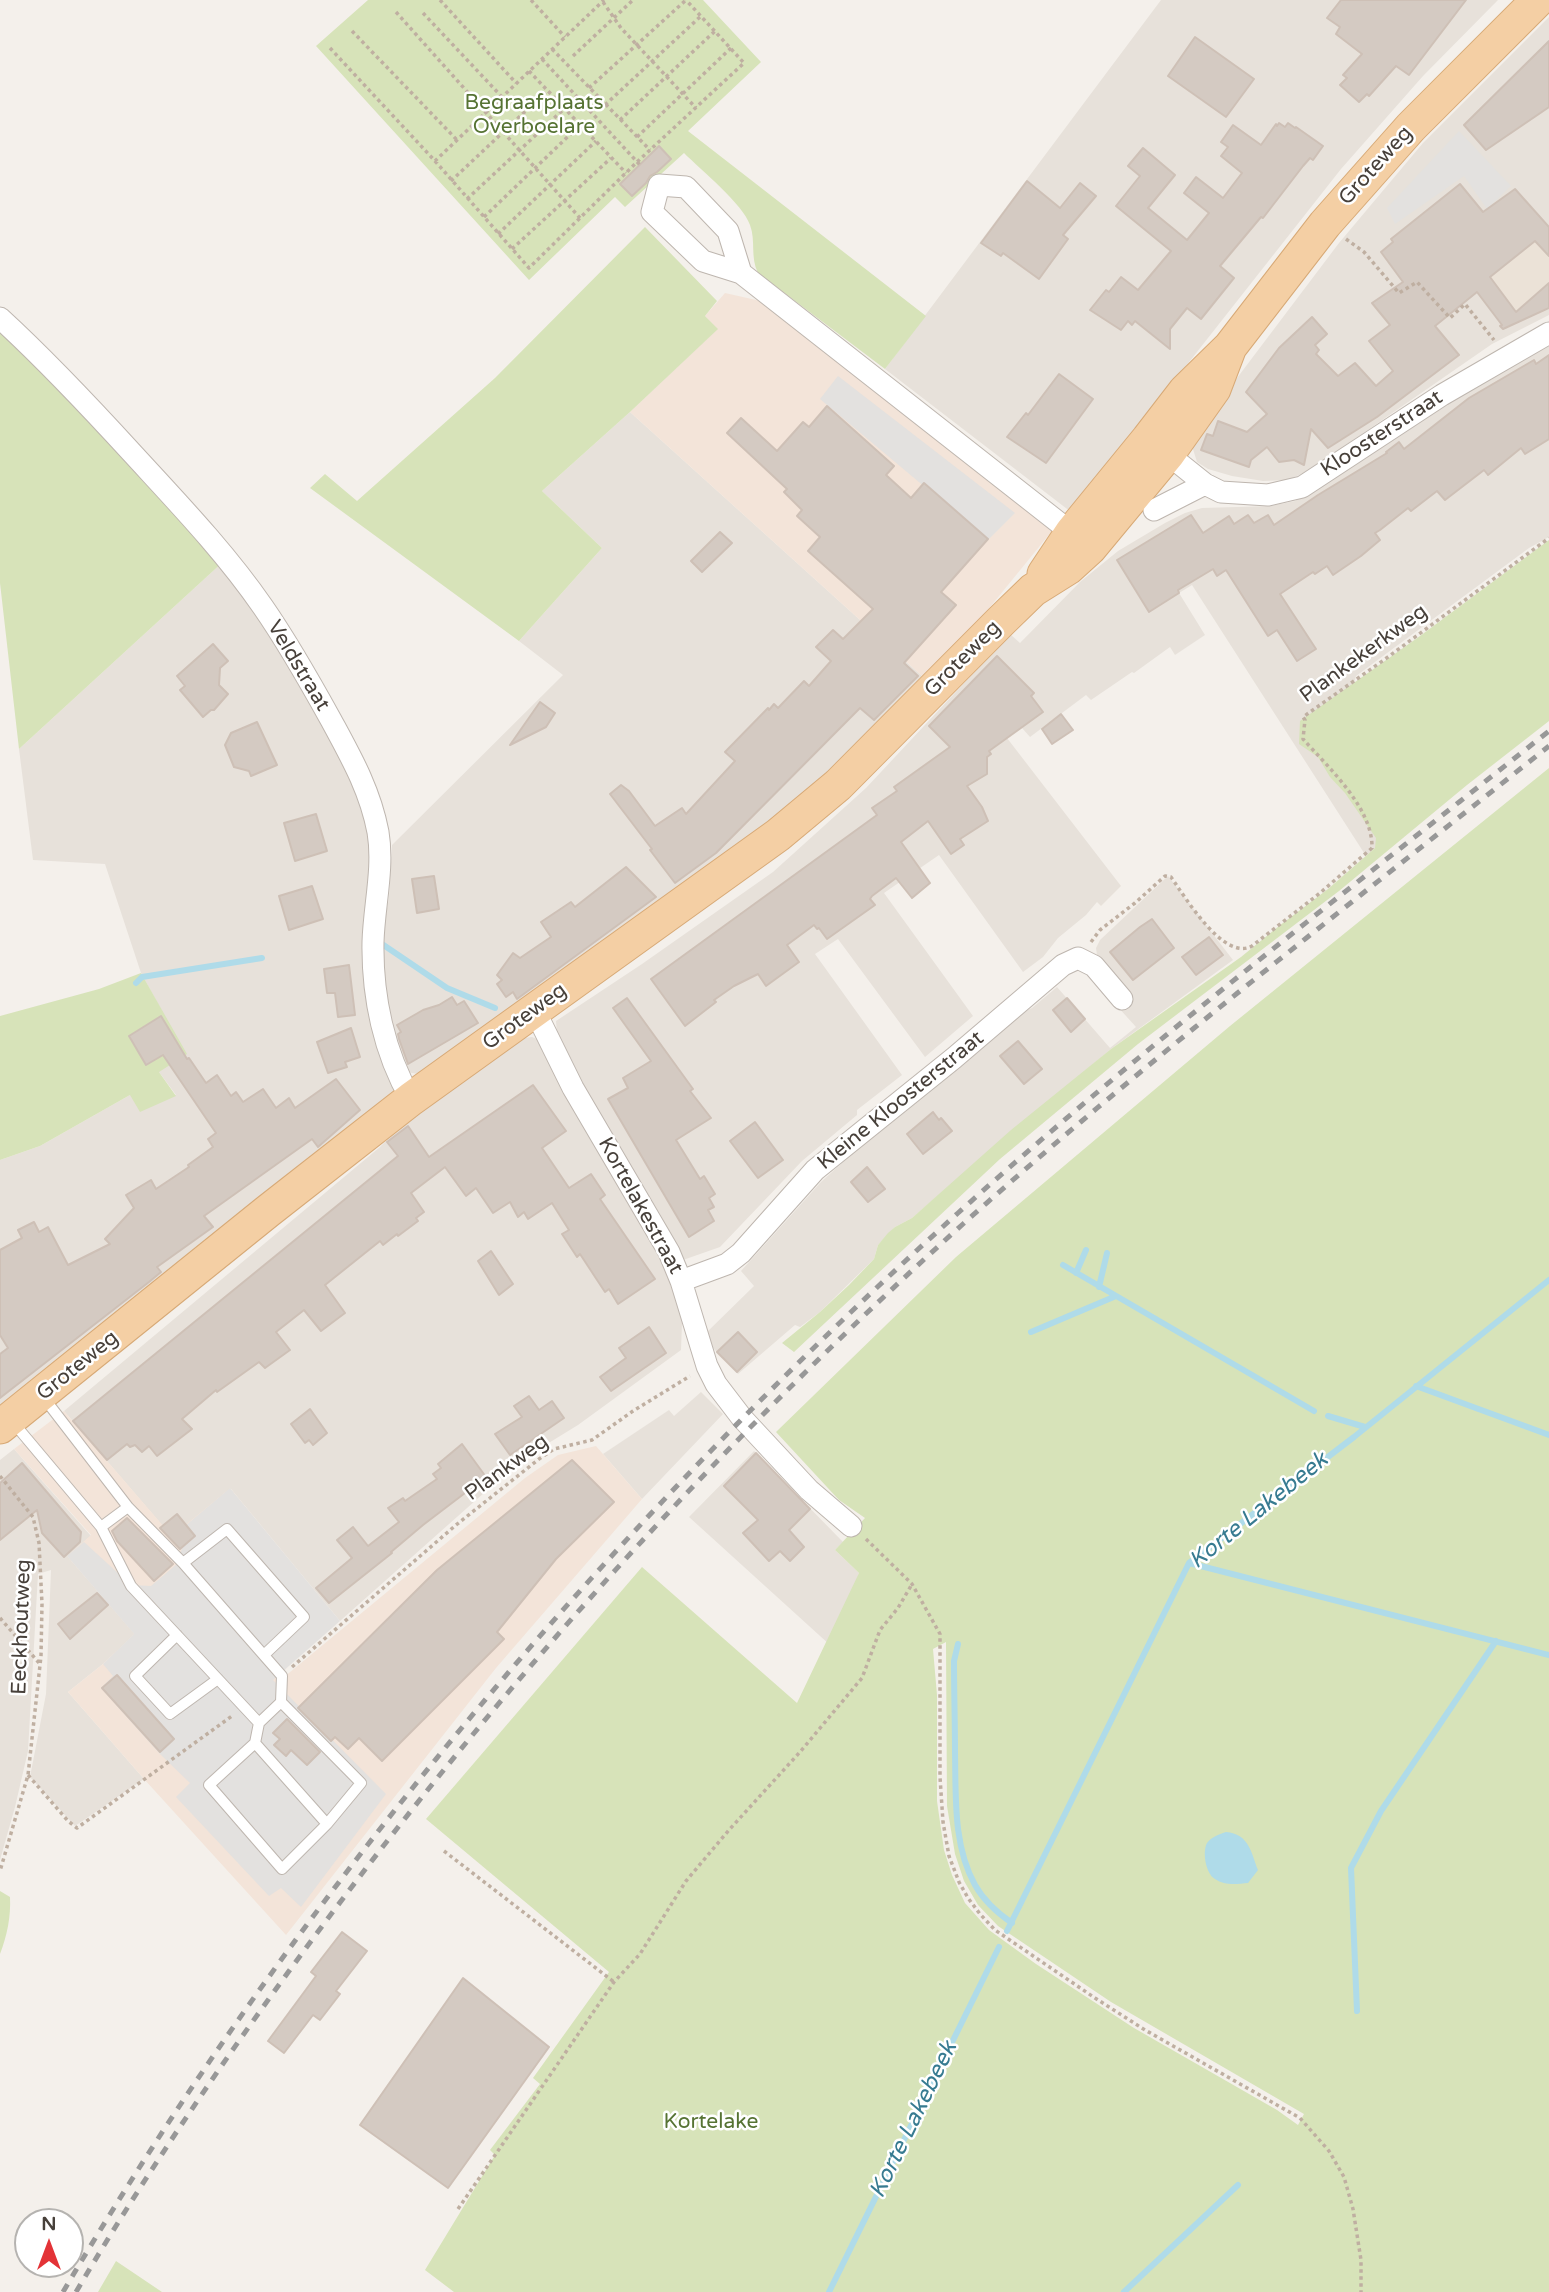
<!DOCTYPE html>
<style>
body{margin:0}
#map{position:relative;width:1549px;height:2292px;overflow:hidden;background:#f4f0eb;font-family:"Varela Round",sans-serif}
canvas{display:block}
.north{position:absolute;left:14px;top:2208px;width:70px;height:70px;box-sizing:border-box;background:#fff;border:2px solid #b5b3b0;border-radius:50%;rotate:0deg;font-size:19px;font-weight:700;line-height:28px;text-align:center;color:#47403a}
.north::after{content:'';display:block;margin:auto;width:24px;height:32px;background:#e33337;clip-path:polygon(50% 0,100% 100%,50% 72%,0 100%)}
</style>
<div id="map">
<canvas width="1549" height="2292"></canvas>
<div class="north">N</div>
</div>
<script>
const ctx = document.querySelector('canvas').getContext('2d');
ctx.lineJoin = 'round';
function paint(path, color) { ctx.fillStyle = color; ctx.fill(path, 'evenodd'); }
function stroke(path, color, width, dash) { ctx.strokeStyle = color; ctx.lineWidth = width; ctx.lineCap = dash ? 'butt' : 'round'; ctx.setLineDash(dash || []); ctx.stroke(path); }
function label(font, color, halo, rows, align = 'center') {
  ctx.font = font + ' "Varela Round",sans-serif'; ctx.lineWidth = 5; ctx.setLineDash([]); ctx.textBaseline = 'middle'; ctx.strokeStyle = halo; ctx.fillStyle = color; for (const [text, x, y, turn = 0] of rows) {
    ctx.save(); ctx.translate(x, y); ctx.rotate((+turn || 0) * Math.PI / 180); ctx.textAlign = isNaN(turn) ? turn : align; if (halo) ctx.strokeText(text, 0, 0); ctx.fillText(text, 0, 0); ctx.restore();
  }
}
paint(new Path2D(`
 M 1161,0 L 1498,0 L 1423,76 L 1341,169 L 1071,512 L 885,369 Z
 M 1549,17 L 1549,315 L 1492,344 L 1310,470 L 1288,480 L 1263,481 L 1232,476 L 1208,469 L 1197,462 L 1192,446 L 1234,382 L 1339,243 L 1423,143 Z
 M 1549,339 L 1549,537 L 1529,548 L 1356,676 L 1349,700 L 1392,834 L 1366,856 L 1192,585 L 1179,593 L 1205,635 L 1175,655 L 1170,647 L 1134,673 L 1132,672 L 1091,700 L 1086,695 L 1030,737 L 1022,728 L 1007,738 L 1121,886 L 1101,906 L 1097,902 L 1086,915 L 1058,938 L 1043,957 L 1023,972 L 939,855 L 884,893 L 973,1016 L 925,1057 L 838,939 L 815,954 L 902,1075 L 857,1110 L 857,1115 L 802,1161 L 720,1247 L 683,1260 L 660,1214 L 591,1108 L 557,1034 L 556,1021 L 642,964 L 773,872 L 866,788 L 1010,634 L 1020,643 L 1080,582 L 1118,551 L 1165,523 L 1185,513 L 1202,508 L 1271,506 L 1295,501 L 1341,473 L 1412,424 Z
 M 630,412 L 922,676 L 824,778 L 772,822 L 418,1074 L 401,1071 L 385,1005 L 383,932 L 389,897 L 392,845 L 563,675 L 519,641 L 602,548 L 542,491 Z
 M 224,561 L 306,689 L 360,788 L 372,849 L 374,1019 L 395,1096 L 0,1405 L 0,1160 L 40,1146 L 130,1095 L 176,1095 L 159,1072 L 162,1011 L 141,973 L 105,864 L 33,860 L 19,749 Z
 M 1168,876 L 1233,960 L 1111,1049 L 912,1218 L 895,1227 L 878,1245 L 874,1259 L 820,1312 L 800,1327 L 795,1325 L 738,1374 L 713,1348 L 707,1332 L 754,1286 L 741,1271 L 821,1182 L 875,1133 L 1005,1020 L 1032,1008 L 1057,987 L 1110,1048 L 1136,1027 L 1117,1006 L 1130,994 L 1097,955 L 1096,948 L 1100,940 Z
 M 532,1037 L 542,1041 L 671,1264 L 682,1323 L 681,1350 L 578,1425 L 521,1460 L 340,1621 L 231,1489 L 172,1537 L 64,1411 L 380,1147 L 414,1112 L 524,1038 Z
 M 701,1392 L 723,1414 L 642,1499 L 603,1454 L 669,1410 L 674,1416 Z
 M 14,1449 L 91,1536 L 68,1557 L 135,1634 L 103,1664 L 68,1692 L 144,1779 L 75,1826 L 30,1777 L 46,1694 L 51,1570 L 38,1574 L 28,1751 L 15,1807 L 0,1860 L 0,1460 Z
 M 754,1451 L 843,1542 L 835,1550 L 859,1573 L 841,1655 L 689,1517 Z`), '#e7e1da');
paint(new Path2D(`
 M 725,293 L 765,302 L 1052,531 L 977,623 L 922,676 L 630,412 L 717,329 L 705,316 Z
 M 64,1411 L 172,1536 L 230,1488 L 336,1617 L 277,1678 L 278,1682 L 525,1478 L 558,1455 L 596,1446 L 642,1499 L 496,1668 L 286,1935 L 144,1779 L 68,1692 L 103,1664 L 134,1634 L 67,1556 L 91,1535 L 14,1449 Z`), '#f3e4d9');
paint(new Path2D(`
 M 1515,189 L 1549,227 L 1549,309 L 1505,329 L 1458,268 L 1487,211 Z`), '#ebe2d7');
paint(new Path2D(`
 M 368,0 L 703,0 L 761,62 L 688,131 L 926,316 L 885,369 L 758,273 C 750,257 756,241 750,225 C 743,204 701,170 684,153 L 625,207 L 615,197 L 529,280 L 316,46 Z
 M 645,227 L 717,301 L 705,316 L 718,329 L 630,412 L 542,491 L 602,548 L 519,641 L 310,488 L 325,474 L 357,501 L 495,378 Z
 M 0,323 L 224,561 L 19,749 L 0,583 Z
 M 1549,540 L 1549,721 L 1467,785 L 1339,891 L 1138,1044 L 1000,1159 L 794,1352 L 782,1343 L 820,1312 L 849,1285 L 874,1259 L 878,1245 L 888,1233 L 895,1227 L 912,1218 L 1011,1130 L 1111,1049 L 1241,957 L 1279,926 L 1328,889 L 1375,848 L 1376,838 L 1345,793 L 1330,777 L 1318,757 L 1299,744 L 1300,721 L 1420,636 Z
 M 1549,768 L 1549,2292 L 454,2292 L 425,2270 L 495,2155 L 490,2150 L 540,2084 L 533,2078 L 609,1972 L 426,1819 L 642,1567 L 797,1703 L 859,1573 L 835,1550 L 865,1518 L 839,1500 L 776,1432 L 956,1257 L 1230,1026 ZM 946,1642 L 947,1806 L 955,1854 L 964,1881 L 978,1905 L 998,1926 L 1111,2002 L 1304,2114 L 1298,2125 L 1277,2110 L 1134,2028 L 1036,1964 L 989,1930 L 965,1903 L 952,1875 L 944,1850 L 937,1801 L 937,1695 L 933,1649 Z
 M 141,973 L 187,1054 L 159,1072 L 176,1096 L 140,1112 L 130,1095 L 40,1146 L 0,1160 L 0,1016 L 99,989 Z
 M 0,1891 L 10,1897 C 11,1917 7,1936 0,1954 Z
 M 116,2261 L 162,2292 L 98,2292 Z`), '#d7e3b9');
paint(new Path2D(`
 M 1459,131 L 1511,186 L 1487,209 L 1464,176 L 1395,224 L 1387,208 Z
 M 838,376 L 1015,513 L 988,540 L 820,399 Z
 M 230,1488 L 340,1621 L 273,1680 L 386,1794 L 301,1907 L 281,1888 L 269,1896 L 176,1797 L 190,1783 L 160,1754 L 101,1688 L 113,1676 L 103,1664 L 134,1634 L 67,1556 L 84,1542 L 131,1585 L 151,1586 L 177,1564 L 183,1545 L 172,1537 Z`), '#e3e1df');
paint(new Path2D(`
 M 1226,1832 C 1249,1834 1251,1852 1258,1870 L 1248,1883 C 1237,1884 1225,1886 1215,1879 C 1206,1874 1202,1852 1207,1843 C 1211,1837 1220,1834 1226,1832 Z`), '#afdbe9');
stroke(new Path2D(`
 M 382,944 L 447,988 L 495,1008
 M 136,983 L 142,977 L 262,958
 M 1063,1265 L 1314,1411
 M 1076,1273 L 1086,1250
 M 1099,1287 L 1107,1253
 M 1031,1332 L 1116,1296
 M 1416,1386 L 1549,1435
 M 1328,1416 L 1365,1427
 M 1189,1563 L 1549,1655
 M 958,1644 L 954,1661 C 954,1692 955,1722 955,1753 C 956,1796 953,1846 975,1885 C 984,1901 996,1912 1012,1923
 M 1007,1931 L 1189,1563 L 1354,1437 L 1549,1280
 M 1357,2011 L 1351,1868 L 1381,1811 L 1496,1641
 M 829,2292 L 999,1947
 M 1124,2292 L 1238,2185`), '#afdbe9', 6);
const building = new Path2D(`
 M 1341,0 L 1466,0 L 1409,75 L 1396,66 L 1369,96 L 1367,94 L 1359,102 L 1340,85 L 1347,78 L 1343,75 L 1362,54 L 1336,34 L 1340,27 L 1327,18 Z
 M 1195,37 L 1254,79 L 1226,117 L 1168,76 Z
 M 1549,41 L 1549,107 L 1486,150 L 1464,125 Z
 M 1279,123 L 1285,127 L 1288,123 L 1295,128 L 1296,127 L 1323,146 L 1313,160 L 1310,158 L 1303,166 L 1263,218 L 1261,217 L 1220,266 L 1234,278 L 1201,319 L 1187,308 L 1170,329 L 1170,349 L 1135,321 L 1132,325 L 1128,321 L 1121,330 L 1090,310 L 1106,290 L 1109,292 L 1121,277 L 1138,290 L 1171,251 L 1116,206 L 1140,176 L 1128,166 L 1143,148 L 1175,175 L 1148,208 L 1187,240 L 1209,213 L 1184,193 L 1196,177 L 1223,198 L 1242,173 L 1221,156 L 1228,147 L 1221,142 L 1233,125 L 1261,145 L 1276,124 L 1277,126 Z
 M 659,146 L 671,159 L 657,172 L 650,176 L 646,183 L 632,196 L 620,184 Z
 M 1027,181 L 1060,208 L 1080,183 L 1096,196 L 1063,235 L 1068,239 L 1039,279 L 1003,253 L 1001,256 L 981,243 Z
 M 1460,184 L 1483,212 L 1515,189 L 1549,227 L 1549,256 L 1535,241 L 1490,277 L 1516,312 L 1549,283 L 1549,308 L 1503,329 L 1500,326 L 1502,325 L 1477,292 L 1435,326 L 1459,355 L 1377,417 L 1328,448 L 1311,429 L 1304,465 L 1294,460 L 1279,462 L 1267,447 L 1251,460 L 1249,467 L 1201,450 L 1207,434 L 1213,436 L 1218,421 L 1247,432 L 1267,414 L 1246,392 L 1279,348 L 1312,317 L 1327,334 L 1315,345 L 1319,350 L 1316,354 L 1338,376 L 1355,363 L 1376,386 L 1393,371 L 1369,341 L 1390,325 L 1372,303 L 1403,282 L 1381,252 L 1393,242 L 1391,239 Z
 M 1549,355 L 1549,439 L 1525,454 L 1521,448 L 1488,475 L 1484,470 L 1445,500 L 1437,491 L 1411,511 L 1408,508 L 1380,530 L 1375,533 L 1380,540 L 1361,556 L 1333,575 L 1327,566 L 1315,574 L 1313,572 L 1280,594 L 1316,649 L 1297,661 L 1277,630 L 1268,636 L 1226,570 L 1217,576 L 1213,569 L 1178,590 L 1179,593 L 1149,612 L 1117,560 L 1191,515 L 1203,533 L 1229,516 L 1234,524 L 1248,515 L 1254,523 L 1268,515 L 1274,525 L 1318,495 L 1387,453 L 1386,452 L 1399,442 L 1404,449 L 1469,398 L 1534,360 L 1536,364 Z
 M 1059,374 L 1093,399 L 1046,463 L 1007,437 L 1026,413 L 1028,415 Z
 M 827,406 L 894,466 L 886,475 L 911,498 L 924,483 L 988,539 L 941,592 L 956,605 L 904,663 L 918,676 L 874,720 L 860,708 L 716,853 L 675,883 L 650,850 L 652,849 L 610,794 L 621,785 L 629,791 L 655,826 L 682,808 L 686,814 L 735,761 L 725,752 L 768,708 L 769,710 L 774,704 L 778,708 L 804,681 L 809,686 L 831,661 L 816,647 L 833,630 L 843,639 L 873,609 L 808,551 L 820,537 L 797,516 L 802,510 L 784,492 L 787,489 L 727,433 L 741,418 L 777,451 L 803,422 L 809,427 Z
 M 720,532 L 732,543 L 702,572 L 691,561 Z
 M 213,644 L 228,661 L 220,668 L 219,685 L 228,694 L 214,710 L 211,710 L 203,717 L 180,690 L 185,686 L 177,676 Z
 M 997,656 L 1034,693 L 1031,696 L 1043,712 L 989,751 L 991,754 L 987,757 L 987,774 L 967,786 L 982,807 L 988,821 L 960,839 L 964,845 L 951,854 L 928,821 L 901,842 L 930,883 L 912,898 L 896,878 L 872,896 L 870,899 L 875,905 L 827,939 L 819,928 L 817,929 L 814,925 L 787,945 L 799,962 L 766,986 L 758,974 L 734,986 L 714,1000 L 716,1002 L 685,1026 L 651,979 L 877,815 L 872,808 L 897,791 L 894,787 L 950,747 L 929,726 Z
 M 540,702 L 555,713 L 546,727 L 510,745 Z
 M 1061,714 L 1073,730 L 1052,744 L 1042,729 Z
 M 257,722 L 277,765 L 251,776 L 249,771 L 234,767 L 225,745 L 231,733 Z
 M 316,814 L 327,851 L 295,861 L 284,823 Z
 M 626,867 L 656,897 L 517,999 L 513,992 L 506,997 L 497,984 L 502,980 L 497,975 L 513,953 L 520,958 L 551,937 L 541,922 L 571,902 L 575,907 Z
 M 434,876 L 439,909 L 417,913 L 412,879 Z
 M 312,886 L 323,919 L 289,930 L 279,896 Z
 M 1152,919 L 1174,948 L 1133,980 L 1110,952 L 1140,927 Z
 M 1209,937 L 1223,955 L 1196,975 L 1182,957 Z
 M 349,965 L 355,1015 L 338,1017 L 335,993 L 327,993 L 324,969 Z
 M 452,997 L 457,1005 L 464,1001 L 478,1023 L 408,1064 L 399,1039 L 398,1034 L 401,1032 L 397,1025 L 423,1010 L 439,1005 Z
 M 627,998 L 693,1089 L 690,1091 L 711,1118 L 676,1140 L 700,1179 L 704,1176 L 715,1194 L 709,1198 L 714,1207 L 708,1210 L 714,1221 L 689,1237 L 608,1099 L 628,1088 L 623,1078 L 651,1061 L 613,1008 Z
 M 1067,998 L 1085,1019 L 1071,1032 L 1053,1010 Z
 M 161,1016 L 187,1059 L 189,1058 L 206,1083 L 217,1075 L 231,1096 L 236,1092 L 243,1102 L 263,1089 L 276,1108 L 289,1098 L 295,1108 L 336,1079 L 360,1110 L 318,1147 L 312,1139 L 204,1216 L 213,1227 L 157,1267 L 161,1272 L 149,1282 L 0,1398 L 0,1354 L 8,1348 L 0,1335 L 0,1250 L 22,1238 L 18,1230 L 34,1222 L 39,1232 L 48,1227 L 68,1265 L 110,1244 L 105,1239 L 134,1208 L 126,1195 L 151,1180 L 156,1189 L 189,1167 L 188,1165 L 213,1147 L 208,1139 L 216,1133 L 163,1055 L 146,1065 L 129,1036 Z
 M 351,1028 L 360,1057 L 345,1062 L 347,1067 L 328,1073 L 317,1042 Z
 M 1018,1041 L 1042,1069 L 1024,1084 L 1000,1056 Z
 M 533,1085 L 566,1131 L 542,1148 L 569,1188 L 591,1174 L 605,1195 L 600,1199 L 655,1279 L 618,1304 L 609,1289 L 605,1292 L 580,1254 L 577,1257 L 562,1234 L 569,1230 L 552,1203 L 528,1219 L 524,1212 L 518,1217 L 510,1202 L 493,1213 L 476,1188 L 466,1196 L 445,1167 L 411,1193 L 424,1212 L 416,1218 L 418,1221 L 398,1236 L 397,1234 L 383,1245 L 380,1241 L 325,1285 L 345,1313 L 321,1331 L 304,1310 L 276,1332 L 290,1350 L 265,1368 L 259,1362 L 217,1392 L 216,1390 L 182,1419 L 192,1429 L 157,1456 L 149,1446 L 142,1452 L 135,1445 L 130,1447 L 127,1444 L 107,1460 L 73,1421 L 398,1156 L 387,1142 L 408,1126 L 429,1157 Z
 M 933,1112 L 939,1120 L 941,1118 L 952,1131 L 923,1154 L 907,1134 Z
 M 755,1122 L 783,1160 L 758,1178 L 730,1141 Z
 M 867,1167 L 885,1189 L 868,1202 L 851,1182 Z
 M 491,1251 L 513,1284 L 499,1295 L 478,1261 Z
 M 649,1327 L 666,1353 L 611,1391 L 600,1377 L 626,1358 L 619,1348 Z
 M 738,1332 L 757,1352 L 737,1372 L 717,1352 Z
 M 529,1396 L 539,1410 L 552,1401 L 564,1418 L 510,1455 L 495,1434 L 522,1417 L 514,1406 Z
 M 310,1409 L 327,1433 L 313,1445 L 309,1440 L 305,1443 L 291,1424 Z
 M 462,1444 L 486,1477 L 423,1525 L 391,1552 L 392,1553 L 329,1603 L 316,1588 L 352,1558 L 337,1540 L 353,1527 L 368,1546 L 399,1522 L 388,1508 L 403,1498 L 405,1501 L 437,1479 L 433,1474 L 441,1468 L 438,1464 Z
 M 756,1453 L 810,1509 L 789,1530 L 804,1547 L 790,1561 L 780,1551 L 769,1561 L 743,1533 L 758,1520 L 724,1486 Z
 M 572,1460 L 614,1502 L 556,1559 L 497,1632 L 504,1639 L 382,1761 L 359,1738 L 348,1749 L 335,1737 L 331,1741 L 298,1708 L 437,1570 Z
 M 22,1463 L 81,1532 L 80,1542 L 64,1557 L 42,1533 L 37,1510 L 0,1540 L 0,1483 Z
 M 177,1514 L 195,1536 L 180,1549 L 160,1528 Z
 M 127,1518 L 173,1564 L 154,1581 L 117,1541 L 112,1531 Z
 M 97,1593 L 108,1605 L 70,1639 L 58,1624 Z
 M 117,1675 L 174,1739 L 160,1752 L 102,1688 Z
 M 287,1719 L 320,1752 L 307,1765 L 291,1750 L 286,1756 L 274,1745 L 280,1739 L 273,1733 Z
 M 342,1932 L 367,1951 L 336,1991 L 340,1994 L 320,2020 L 313,2015 L 284,2053 L 268,2041 L 316,1976 L 311,1972 Z
 M 463,1978 L 549,2047 L 448,2188 L 360,2125 Z`);
paint(building, '#d4cac2');
stroke(building, '#cec0b6', 2);
const lane = new Path2D(`
 M 12,1421 L 101,1527 L 128,1507 L 44,1398
 M 128,1507 L 183,1563 L 282,1676 L 281,1702 L 259,1723 L 255,1743 L 327,1824 L 361,1783 L 281,1702
 M 101,1527 L 131,1586 L 259,1723
 M 183,1563 L 227,1529 L 304,1617 L 265,1654
 M 177,1635 L 135,1676 L 170,1714 L 218,1679
 M 255,1743 L 209,1785 L 282,1869 L 327,1824`);
const street = new Path2D(`
 M 741,273 L 703,261 L 652,212 L 659,185 L 686,187 L 728,231 L 741,273 L 1081,540
 M 0,318 C 47,361 90,407 133,454 C 178,503 225,552 263,607 C 288,643 310,682 331,720 C 351,757 370,790 378,832 C 384,868 374,906 373,942 C 372,996 384,1053 411,1099
 M 1160,448 L 1205,484 L 1221,492 L 1268,495 L 1302,487 L 1442,395 L 1549,333
 M 1154,510 L 1205,484
 M 534,1009 L 573,1088 L 669,1252 L 681,1281 L 707,1366 L 716,1384 L 742,1418 L 809,1490 L 851,1526
 M 681,1281 L 727,1264 L 741,1253 L 815,1170 L 954,1058 L 1063,965 L 1078,958 L 1094,966 L 1122,999`);
const primary = new Path2D(`
 M 1044,574 L 1072,532 L 1148,439 L 1185,391 L 1230,347 L 1325,224 L 1411,127 L 1538,0
 M 0,1427 L 268,1211 L 411,1099 L 778,835 L 838,785 L 1001,621 L 1033,590 L 1068,568 L 1090,548 L 1168,454 L 1214,389 L 1230,347`);
stroke(lane, '#beb6af', 12);
stroke(street, '#beb6af', 23);
stroke(primary, '#d7a976', 35);
stroke(new Path2D(`
 M 440,0 L 516,83
 M 531,0 L 565,37
 M 603,2 L 621,28 L 696,108
 M 396,12 L 580,218
 M 423,13 L 502,97
 M 352,31 L 457,140
 M 330,48 L 435,161 L 604,0
 M 552,49 L 650,150
 M 573,56 L 633,0
 M 542,59 L 640,165
 M 529,71 L 626,173
 M 589,88 L 686,0
 M 605,105 L 701,16
 M 620,120 L 715,31
 M 637,137 L 731,48
 M 435,161 L 529,268 L 637,162 L 744,63 L 686,0
 M 451,181 L 548,90
 M 467,199 L 565,108
 M 484,217 L 580,125
 M 498,234 L 596,141
 M 1346,239 L 1364,252 L 1399,293 L 1417,282 L 1450,318 L 1465,304 L 1494,340
 M 512,249 L 611,158
 M 1091,942 L 1100,930 L 1135,903 L 1165,876 L 1171,877 C 1185,897 1224,962 1252,946 L 1320,893 L 1372,848 C 1373,808 1328,767 1303,739 L 1305,720 L 1303,717 L 1388,657 L 1549,538
 M 0,1476 L 33,1517 L 39,1543 L 42,1604 L 41,1656 L 28,1775 L 0,1871
 M 866,1539 L 912,1584 L 940,1634 L 940,1777 L 943,1822 L 949,1856 L 959,1882 L 968,1898 L 980,1914 L 995,1930 L 1095,1998 L 1145,2030 L 1300,2118 L 1329,2151 L 1344,2177 L 1353,2209 L 1361,2260 L 1361,2292
 M 0,1618 L 40,1664
 M 292,1667 L 456,1525 L 539,1459 L 554,1449 L 592,1440 L 633,1411 L 690,1376
 M 28,1775 L 68,1821 L 77,1828 L 232,1716
 M 444,1851 L 614,1982
 M 458,2209 L 614,1982 L 640,1954 L 686,1881 L 729,1830 L 800,1752 L 862,1678 L 880,1630 L 898,1608 L 912,1584`), '#bfafa1', 3.5, [3.5, 3.5]);
stroke(lane, '#fff', 10);
stroke(street, '#fff', 21);
stroke(primary, '#f4cfa4', 33);
stroke(new Path2D(`
 M 63,2292 C 299,1891 612,1524 958,1213 C 1147,1043 1350,889 1549,731
 M 76,2292 C 149,2168 231,2049 317,1933 C 510,1674 723,1440 963,1224 C 1151,1056 1352,903 1549,746`), '#989898', 5, [9, 9]);
label('21px', '#567333', '#fff', [
 ["Begraafplaats",534,103],
 ["Overboelare",534,127],
 ["Kortelake",711,2122]
]);
label('21px', '#47403a', '#fff', [
 ["Groteweg",1376,166,-48],
 ["Kloosterstraat",1382,434,-33],
 ["Plankekerkweg",1364,654,-36],
 ["Groteweg",963,659,-45],
 ["Veldstraat",298,666,59],
 ["Groteweg",525,1017,-36],
 ["Kleine Kloosterstraat",901,1101,-39],
 ["Kortelakestraat",640,1206,61],
 ["Groteweg",78,1366,-39],
 ["Plankweg",507,1468,-36],
 ["Eeckhoutweg",22,1627,-88]
]);
label('italic 23px', '#377b91', '#fff', [
 ["Korte Lakebeek",1259,1511,-39],
 ["Korte Lakebeek",914,2120,-64]
]);
</script>
